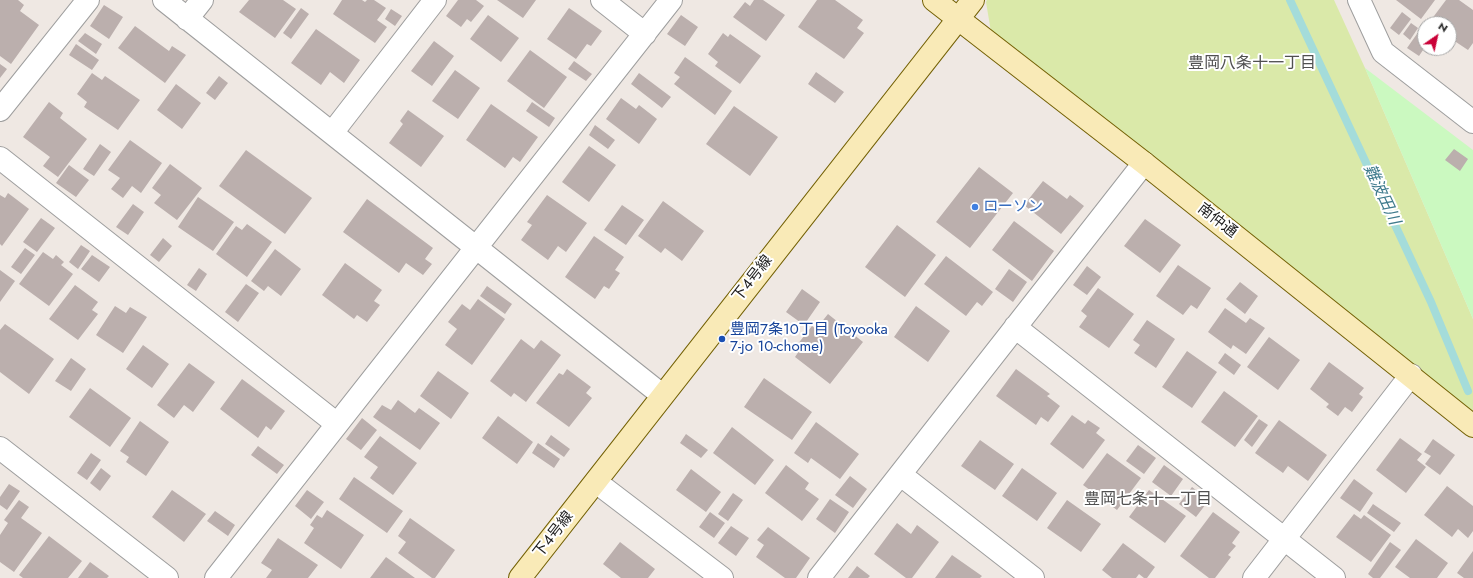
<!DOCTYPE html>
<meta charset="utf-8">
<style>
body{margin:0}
#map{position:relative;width:1473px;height:578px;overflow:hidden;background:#efe8e3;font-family:Jost,sans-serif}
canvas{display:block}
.north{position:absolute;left:1417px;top:16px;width:40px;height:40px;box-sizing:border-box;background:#fff;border:1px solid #a5a5a5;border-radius:50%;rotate:34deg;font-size:11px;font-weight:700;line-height:16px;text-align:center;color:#1d1d1d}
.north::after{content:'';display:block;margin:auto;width:14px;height:18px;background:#ca0138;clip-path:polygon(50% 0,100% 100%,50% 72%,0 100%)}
</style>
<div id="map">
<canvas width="1473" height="578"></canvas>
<div class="north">N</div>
</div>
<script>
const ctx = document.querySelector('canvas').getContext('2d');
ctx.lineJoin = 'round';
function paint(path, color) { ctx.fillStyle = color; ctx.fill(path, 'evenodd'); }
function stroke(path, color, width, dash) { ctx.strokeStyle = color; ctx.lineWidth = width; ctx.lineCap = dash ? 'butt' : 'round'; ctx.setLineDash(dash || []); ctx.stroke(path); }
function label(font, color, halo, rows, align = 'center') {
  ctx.font = font + ' Jost,"Noto Sans JP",sans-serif'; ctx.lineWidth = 4; ctx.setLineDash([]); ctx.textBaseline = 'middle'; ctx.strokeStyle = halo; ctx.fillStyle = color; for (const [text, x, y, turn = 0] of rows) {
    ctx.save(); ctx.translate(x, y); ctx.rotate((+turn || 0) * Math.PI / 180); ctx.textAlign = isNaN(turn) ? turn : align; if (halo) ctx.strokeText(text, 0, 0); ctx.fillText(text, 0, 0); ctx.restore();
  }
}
paint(new Path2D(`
 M 987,0 L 1334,0 L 1365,68 L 1473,319 L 1473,413 L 991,32 L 986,2 Z`), '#dae9a9');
paint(new Path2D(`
 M 1365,68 L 1473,150 L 1473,319 Z`), '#cbf9c0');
stroke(new Path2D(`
 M 1290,0 L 1431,302 L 1468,391`), '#a4dcda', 8);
paint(new Path2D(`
 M 0,0 L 18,0 L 24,5 L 20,11 L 39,25 L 11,64 L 0,56 Z
 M 249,0 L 283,0 L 296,9 L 275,38 L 239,12 Z
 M 342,0 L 362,0 L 365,2 L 367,0 L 374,0 L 386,8 L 377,20 L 387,27 L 375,43 L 333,14 Z
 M 458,0 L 476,0 L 484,6 L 471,22 L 467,19 L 461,27 L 446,16 Z
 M 497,0 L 536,0 L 523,18 Z
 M 754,0 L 763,0 L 785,15 L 766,41 L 733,17 L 745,2 L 750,6 Z
 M 817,0 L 835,0 L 863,20 L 857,28 L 864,33 L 844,59 L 798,27 Z
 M 1396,0 L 1435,0 L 1421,19 Z
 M 1446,0 L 1459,0 L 1473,10 L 1473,43 L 1468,50 L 1453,40 L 1449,46 L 1449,24 L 1428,24 Z
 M 104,5 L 123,17 L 109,39 L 90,26 Z
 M 301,8 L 309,14 L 291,39 L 283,33 Z
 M 569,8 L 602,31 L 591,46 L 587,44 L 576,59 L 547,39 Z
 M 391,9 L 402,16 L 395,26 L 385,19 Z
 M 1402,12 L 1411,19 L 1399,35 L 1390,28 Z
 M 488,15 L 519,38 L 501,62 L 470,39 Z
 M 681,15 L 698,27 L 685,46 L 667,34 Z
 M 1411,23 L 1418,28 L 1410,40 L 1403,34 Z
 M 135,26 L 169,51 L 172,46 L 186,55 L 165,83 L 118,48 Z
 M 316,29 L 360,60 L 344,83 L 330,72 L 321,85 L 291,63 Z
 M 1419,31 L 1425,35 L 1425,47 L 1419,56 L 1407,48 Z
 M 85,33 L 102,44 L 96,54 L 78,41 Z
 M 723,33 L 728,37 L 730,34 L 761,56 L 740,84 L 715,66 L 718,62 L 708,54 Z
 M 434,41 L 454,56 L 432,86 L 411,71 Z
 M 76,44 L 99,60 L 92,70 L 69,55 Z
 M 530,50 L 567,77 L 544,108 L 507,81 Z
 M 685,57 L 732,91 L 715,115 L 674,84 L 680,77 L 674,73 Z
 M 574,61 L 592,74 L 586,81 L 568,69 Z
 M 0,64 L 7,69 L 0,78 Z
 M 455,70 L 480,88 L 458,119 L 432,101 Z
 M 816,72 L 844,92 L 835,103 L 808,84 Z
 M 92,73 L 102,80 L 105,76 L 140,100 L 118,130 L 84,107 L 87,102 L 77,94 Z
 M 639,73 L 671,97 L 662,108 L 631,84 Z
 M 219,76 L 228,83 L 215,100 L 206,93 Z
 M 176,84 L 201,103 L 182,129 L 157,110 Z
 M 621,98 L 636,109 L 639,105 L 657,119 L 639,144 L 606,119 Z
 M 49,102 L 63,113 L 60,118 L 87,139 L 58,177 L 43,166 L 50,157 L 23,137 Z
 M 532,102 L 555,118 L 549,127 L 526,111 Z
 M 491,104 L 538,137 L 520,162 L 513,157 L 505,168 L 466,140 Z
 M 734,106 L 778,137 L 750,176 L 706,144 Z
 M 408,110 L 444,136 L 421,167 L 389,143 L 403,124 L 400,121 Z
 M 595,125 L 615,140 L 608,149 L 589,135 Z
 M 130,140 L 162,163 L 141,193 L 132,186 L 123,198 L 111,189 L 120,178 L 108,170 Z
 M 100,144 L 111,152 L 94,176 L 83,169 Z
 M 589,146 L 616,165 L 589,202 L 562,182 Z
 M 1454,149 L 1468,159 L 1460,171 L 1445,160 Z
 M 246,150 L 312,198 L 285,234 L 219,186 Z
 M 170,164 L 202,188 L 177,220 L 154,203 L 161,195 L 152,188 Z
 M 69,165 L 89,180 L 76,197 L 56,183 Z
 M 979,167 L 1013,193 L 970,248 L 936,222 Z
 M 1043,181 L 1067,199 L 1070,195 L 1084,206 L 1061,234 L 1024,205 Z
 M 8,193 L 29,209 L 2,246 L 0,244 L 0,195 L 5,198 Z
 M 547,195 L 587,223 L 566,252 L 558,246 L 548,260 L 521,240 L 532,225 L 527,222 Z
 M 198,197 L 234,222 L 213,251 L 178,227 Z
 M 367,199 L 433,248 L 425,259 L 432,264 L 423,275 L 406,263 L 399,273 L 343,232 Z
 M 663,201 L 704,231 L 682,261 L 665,248 L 661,253 L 638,236 Z
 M 133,204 L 144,212 L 128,235 L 116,227 Z
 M 622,205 L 644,220 L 626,245 L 604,230 Z
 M 41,218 L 55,228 L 37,252 L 23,242 Z
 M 1145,219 L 1181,245 L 1160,273 L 1124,246 Z
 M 1014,221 L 1054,251 L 1032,281 L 992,250 Z
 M 247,224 L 272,242 L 247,277 L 216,254 L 236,226 L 242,230 Z
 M 897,225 L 936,255 L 905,297 L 865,267 Z
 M 594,236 L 624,257 L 615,270 L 620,273 L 609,289 L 604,286 L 595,299 L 565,277 Z
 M 163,238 L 172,246 L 159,262 L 150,255 Z
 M 81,245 L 90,251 L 78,269 L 69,262 Z
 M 25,248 L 35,255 L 21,274 L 11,267 Z
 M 275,249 L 301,269 L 281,296 L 268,286 L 264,291 L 251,281 Z
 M 43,252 L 53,259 L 56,255 L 64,262 L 61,265 L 73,274 L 49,306 L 19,284 Z
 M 92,255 L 110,267 L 99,282 L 81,269 Z
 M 946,256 L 993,292 L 982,306 L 977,302 L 966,316 L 924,284 Z
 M 345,263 L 382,290 L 374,301 L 380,305 L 367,322 L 357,315 L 354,319 L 322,295 Z
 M 1178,265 L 1211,288 L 1197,309 L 1191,305 L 1183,315 L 1156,296 Z
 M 1087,266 L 1101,277 L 1087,295 L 1073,285 Z
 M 199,268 L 207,274 L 196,291 L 187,285 Z
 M 1009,269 L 1027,282 L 1013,302 L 995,289 Z
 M 0,270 L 15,281 L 0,302 Z
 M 1240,282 L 1258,296 L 1245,314 L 1226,299 Z
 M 246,284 L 259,293 L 238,322 L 225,312 Z
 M 75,285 L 98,302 L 92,310 L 98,314 L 78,340 L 49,319 Z
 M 487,286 L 512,304 L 505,314 L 480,296 Z
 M 1098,288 L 1134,314 L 1109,348 L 1079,327 L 1087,316 L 1081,311 Z
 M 802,289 L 820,302 L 804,325 L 786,312 Z
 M 478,299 L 505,319 L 472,365 L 445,345 L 457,329 L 448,322 L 462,304 L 470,310 Z
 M 115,306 L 126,313 L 130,307 L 147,317 L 123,353 L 96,335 Z
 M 916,306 L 950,331 L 928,362 L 894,337 Z
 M 1225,308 L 1246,323 L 1250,318 L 1265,328 L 1246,354 L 1233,345 L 1231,349 L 1208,332 Z
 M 828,314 L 863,342 L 830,384 L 795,357 L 801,348 L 797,345 L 812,326 L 816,329 Z
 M 1147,320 L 1175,339 L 1156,368 L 1134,353 L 1140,345 L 1133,340 Z
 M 5,324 L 54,359 L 29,394 L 0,372 L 0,330 Z
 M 1269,337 L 1300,360 L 1278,390 L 1247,367 Z
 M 521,339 L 534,349 L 541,340 L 561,355 L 526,402 L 514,393 L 511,397 L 490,381 Z
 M 143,345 L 169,364 L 152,388 L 126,369 Z
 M 1187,351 L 1217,372 L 1192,408 L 1162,387 Z
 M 1225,353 L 1241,365 L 1234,375 L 1218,363 Z
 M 71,358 L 86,369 L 71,391 L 55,381 Z
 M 1329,362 L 1364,388 L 1359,394 L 1363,397 L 1352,412 L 1345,407 L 1338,416 L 1326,407 L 1329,404 L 1310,389 Z
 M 189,363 L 215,382 L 193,412 L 184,405 L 174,418 L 157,405 Z
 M 567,369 L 591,387 L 586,393 L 592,398 L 569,427 L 536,403 L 559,373 L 563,375 Z
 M 1016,369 L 1050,394 L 1047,396 L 1060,406 L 1048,422 L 1041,417 L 1036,425 L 996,396 Z
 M 438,371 L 469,393 L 451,419 L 420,396 Z
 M 764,378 L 812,412 L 792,440 L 744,407 Z
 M 242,379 L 285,411 L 271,430 L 266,426 L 258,438 L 220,409 Z
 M 90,388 L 131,418 L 110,447 L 69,417 Z
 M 1224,391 L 1258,416 L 1235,447 L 1201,422 Z
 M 398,400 L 415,413 L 419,408 L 440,423 L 420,450 L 373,417 L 382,405 L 391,410 Z
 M 1072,415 L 1085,424 L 1088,420 L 1100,428 L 1096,433 L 1105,440 L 1083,469 L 1050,444 Z
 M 498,416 L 533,442 L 517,464 L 482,438 Z
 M 362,418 L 377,430 L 361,450 L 346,439 Z
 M 1259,419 L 1268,425 L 1252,447 L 1244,440 Z
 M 1279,420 L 1327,455 L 1308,481 L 1288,466 L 1283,473 L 1255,453 Z
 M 140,421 L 169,442 L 146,476 L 126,462 L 129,457 L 120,451 Z
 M 816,422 L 859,454 L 840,479 L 811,458 L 808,463 L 794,453 Z
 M 732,427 L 774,460 L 755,485 L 713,453 Z
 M 686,434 L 708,450 L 701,458 L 680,443 Z
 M 551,435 L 570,449 L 564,457 L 545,444 Z
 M 380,436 L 417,463 L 393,495 L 370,478 L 378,467 L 364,457 Z
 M 1400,438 L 1422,454 L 1417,460 L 1426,467 L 1406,493 L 1376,470 Z
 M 1433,439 L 1455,455 L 1440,475 L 1425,464 L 1431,456 L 1424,452 Z
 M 980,440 L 1014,464 L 995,490 L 961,466 Z
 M 538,443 L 560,459 L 554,468 L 532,453 Z
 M 1138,445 L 1156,458 L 1144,474 L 1126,461 Z
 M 258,446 L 284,465 L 277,474 L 251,455 Z
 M 91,453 L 101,460 L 87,480 L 77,473 Z
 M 1107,453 L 1141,478 L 1117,510 L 1083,485 Z
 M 786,465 L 809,483 L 805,489 L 819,499 L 802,521 L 765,493 Z
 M 1164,465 L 1183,479 L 1171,496 L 1152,482 Z
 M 101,468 L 111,476 L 100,491 L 90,483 Z
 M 1022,468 L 1057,493 L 1037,521 L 1002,496 Z
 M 691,469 L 721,492 L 706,512 L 676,490 Z
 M 850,476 L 867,489 L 853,508 L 835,495 Z
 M 354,477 L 403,511 L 387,533 L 339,499 Z
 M 1354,479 L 1373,493 L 1360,512 L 1340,498 Z
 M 9,484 L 20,491 L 7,510 L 0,505 L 0,497 Z
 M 1447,486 L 1473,506 L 1473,531 L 1468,538 L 1458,529 L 1452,537 L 1424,515 Z
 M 1192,487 L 1209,500 L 1196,517 L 1179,504 Z
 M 172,490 L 206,514 L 184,542 L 152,517 Z
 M 307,490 L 324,502 L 311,519 L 295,506 Z
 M 1149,490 L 1186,516 L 1165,543 L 1129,517 Z
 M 733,493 L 743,500 L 728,521 L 718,514 Z
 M 830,499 L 849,512 L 835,533 L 816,519 Z
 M 19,500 L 29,507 L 21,518 L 42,533 L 14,572 L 0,562 L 0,535 L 8,523 L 4,520 Z
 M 1067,500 L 1101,524 L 1081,552 L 1047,528 Z
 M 1373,504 L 1401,523 L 1394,532 L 1367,513 Z
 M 327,510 L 364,535 L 341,569 L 304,543 L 314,528 L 310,525 L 317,515 L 322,518 Z
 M 215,511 L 235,525 L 228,536 L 207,521 Z
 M 710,512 L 725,523 L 714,538 L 699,527 Z
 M 1213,512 L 1240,532 L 1232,543 L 1236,546 L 1228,555 L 1231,557 L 1215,578 L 1209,578 L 1180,556 Z
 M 1354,514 L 1361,519 L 1364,515 L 1391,535 L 1371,562 L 1336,537 Z
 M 410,518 L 455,550 L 435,578 L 432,578 L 398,553 L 406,542 L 398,536 Z
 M 897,523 L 911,534 L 917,525 L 939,542 L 912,578 L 906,578 L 874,554 Z
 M 731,526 L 749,538 L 736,556 L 718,543 Z
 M 768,527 L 810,558 L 796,578 L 785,578 L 756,557 L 764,545 L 757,540 Z
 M 49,536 L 82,561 L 68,578 L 23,578 L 19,575 Z
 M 278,538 L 318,565 L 308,578 L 266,578 L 272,570 L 261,563 Z
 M 1416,539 L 1448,563 L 1437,578 L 1410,578 L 1395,567 Z
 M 620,542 L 655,569 L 648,578 L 621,578 L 603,564 Z
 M 1390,542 L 1401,550 L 1380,578 L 1373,578 L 1368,574 Z
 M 1123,543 L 1155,567 L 1147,578 L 1144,578 L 1139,574 L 1136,578 L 1112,578 L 1102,570 Z
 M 1473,551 L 1473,578 L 1464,578 L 1457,573 Z
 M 952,555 L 982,576 L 980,578 L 935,578 Z
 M 386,557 L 415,578 L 370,578 Z
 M 90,562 L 109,576 L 107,578 L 78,578 Z
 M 857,566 L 870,576 L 868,578 L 848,578 Z`), '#bbafad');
const street = new Path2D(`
 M 164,0 L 662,395
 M 602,0 L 645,34
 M 1359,0 L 1383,52 L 1473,122
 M 187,19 L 202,0
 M 0,110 L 88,0
 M 332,133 L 435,0
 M 0,158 L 337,424
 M 1015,327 L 1334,578
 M 0,448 L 167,578
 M 901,475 L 1033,578
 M 596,482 L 722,578
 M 216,578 L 671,0
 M 819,578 L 1144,163
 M 1254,578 L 1411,375`);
const secondary = new Path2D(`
 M 934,0 L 1144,163 L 1473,426
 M 520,578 L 973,0`);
stroke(street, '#9e9e9e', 24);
stroke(secondary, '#746105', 24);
stroke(street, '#fff', 22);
stroke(secondary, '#f9eab7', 22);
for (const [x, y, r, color] of [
 [975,207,4,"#3f7fe0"],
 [722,339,4,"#1a4fb4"]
]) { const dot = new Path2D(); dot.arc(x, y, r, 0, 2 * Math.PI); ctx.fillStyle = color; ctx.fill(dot); stroke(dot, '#fff', 1.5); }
label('15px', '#366cbe', '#fff', [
 ["ローソン",983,207]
], 'left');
label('15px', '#1d1d1d', '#fff', [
 ["南仲通",1217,221,38],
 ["下4号線",753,279,-52],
 ["下4号線",554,535,-52]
]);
label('15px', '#164399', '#fff', [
 ["豊岡7条10丁目 (Toyooka",730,330],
 ["7-jo 10-chome)",730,347]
], 'left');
label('16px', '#505050', '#fff', [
 ["豊岡八条十一丁目",1252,64],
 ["豊岡七条十一丁目",1148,500]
]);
label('italic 16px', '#3f7b8d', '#fff', [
 ["難波田川",1381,195,65]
]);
</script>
